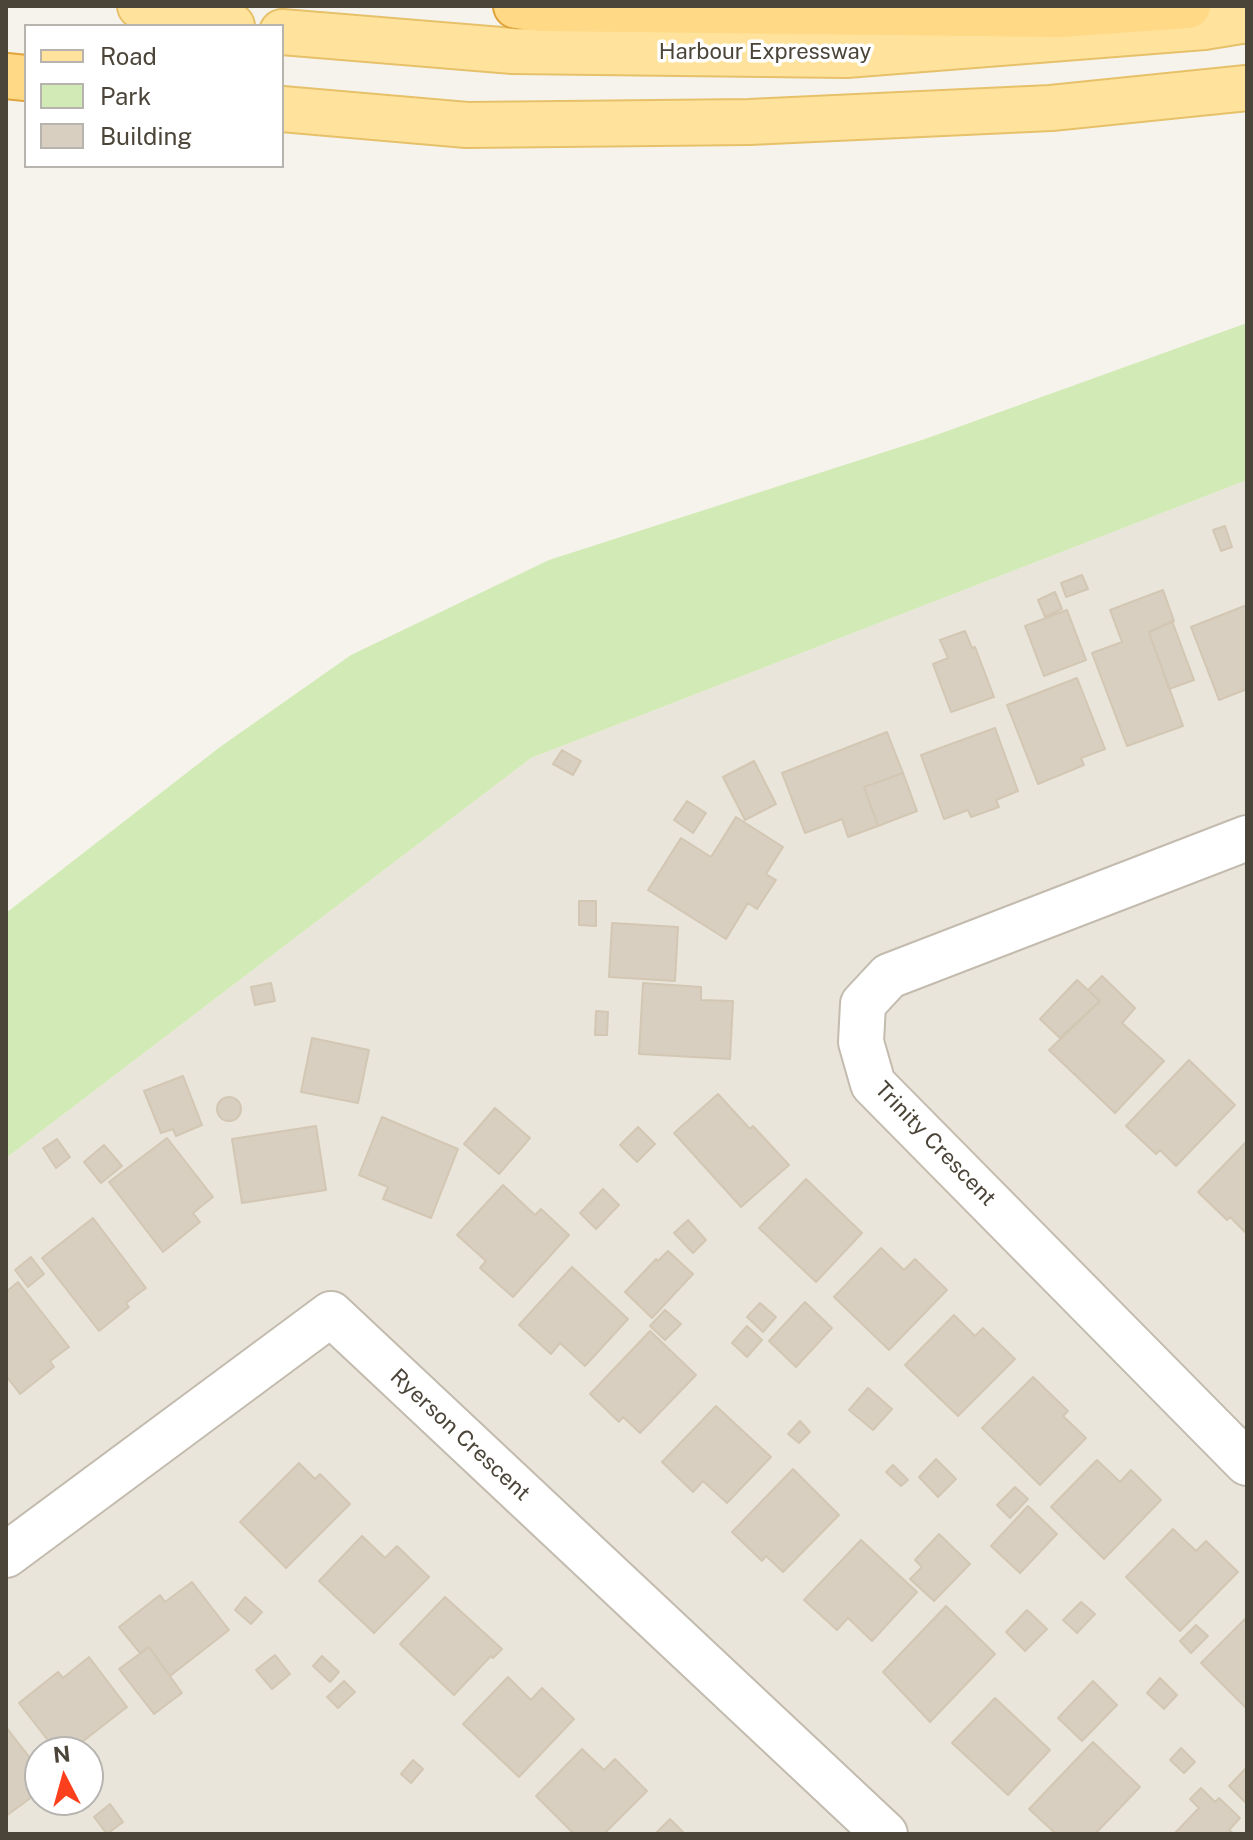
<!DOCTYPE html>
<style>
body{margin:0}
#map{position:relative;width:1253px;height:1840px;overflow:hidden;background:#f6f3ec;font-family:"Public Sans",sans-serif}
canvas{display:block}
.frame{position:absolute;inset:0;border:8px solid #4b4439;pointer-events:none}
.legend{position:absolute;left:24px;top:24px;width:260px;height:144px;box-sizing:border-box;background:#fff;border:2px solid #b7b4b0;margin:0;padding:10px 14px;list-style:none;font-size:24px;color:#4b4439}
.legend li{display:flex;align-items:center;gap:16px;height:40px}
.legend b{width:40px;border:2px solid #b7b4b0}
.north{position:absolute;left:24px;top:1736px;width:80px;height:80px;box-sizing:border-box;background:#fff;border:2px solid #b7b4b0;border-radius:50%;rotate:354deg;font-size:22px;font-weight:700;line-height:32px;text-align:center;color:#4b4439}
.north::after{content:'';display:block;margin:auto;width:28px;height:36px;background:#fc3f1d;clip-path:polygon(50% 0,100% 100%,50% 72%,0 100%)}
</style>
<div id="map">
<canvas width="1253" height="1840"></canvas>
<div class="frame"></div>
<ul class="legend">
<li><b style="height:10px;background:#ffe39c"></b>Road</li>
<li><b style="height:22px;background:#d2eab5"></b>Park</li>
<li><b style="height:22px;background:#d8cfc1"></b>Building</li>
</ul>
<div class="north">N</div>
</div>
<script>
const ctx = document.querySelector('canvas').getContext('2d');
ctx.lineJoin = 'round';
function paint(path, color) { ctx.fillStyle = color; ctx.fill(path, 'evenodd'); }
function stroke(path, color, width, dash) { ctx.strokeStyle = color; ctx.lineWidth = width; ctx.lineCap = dash ? 'butt' : 'round'; ctx.setLineDash(dash || []); ctx.stroke(path); }
function label(font, color, halo, rows, align = 'center') {
  ctx.font = font + ' "Public Sans",sans-serif'; ctx.lineWidth = 7; ctx.setLineDash([]); ctx.textBaseline = 'middle'; ctx.strokeStyle = halo; ctx.fillStyle = color; for (const [text, x, y, turn = 0] of rows) {
    ctx.save(); ctx.translate(x, y); ctx.rotate((+turn || 0) * Math.PI / 180); ctx.textAlign = isNaN(turn) ? turn : align; if (halo) ctx.strokeText(text, 0, 0); ctx.fillText(text, 0, 0); ctx.restore();
  }
}
paint(new Path2D(`
 M 1247,480 L 1247,1834 L 6,1834 L 6,1158 L 531,758 ZM 40,1752 L 88,1752 L 88,1800 L 40,1800 Z`), '#eae5da');
paint(new Path2D(`
 M 1247,323 L 1247,480 L 531,758 L 6,1158 L 6,913 L 220,747 L 351,655 L 549,560 L 925,439 Z`), '#d2eab5');
const building = new Path2D(`
 M 1225,526 L 1232,547 L 1221,551 L 1213,530 Z
 M 1082,575 L 1088,589 L 1066,597 L 1061,583 Z
 M 1163,590 L 1174,621 L 1149,632 L 1183,726 L 1127,746 L 1092,653 L 1122,642 L 1110,610 Z
 M 1055,592 L 1062,609 L 1045,617 L 1038,600 Z
 M 1247,605 L 1247,689 L 1219,700 L 1191,627 Z
 M 1067,610 L 1086,660 L 1044,676 L 1025,626 Z
 M 1172,621 L 1194,680 L 1169,689 L 1149,632 Z
 M 965,631 L 972,648 L 975,647 L 994,697 L 951,712 L 933,664 L 948,658 L 940,640 Z
 M 1077,678 L 1105,749 L 1081,758 L 1084,765 L 1038,784 L 1007,705 Z
 M 995,728 L 1018,791 L 996,800 L 999,807 L 971,817 L 968,810 L 944,819 L 921,755 Z
 M 887,732 L 903,773 L 864,787 L 878,826 L 848,837 L 842,819 L 805,833 L 782,773 Z
 M 562,750 L 581,761 L 573,775 L 553,764 Z
 M 754,761 L 776,804 L 745,820 L 723,777 Z
 M 903,773 L 917,811 L 878,826 L 864,787 Z
 M 687,801 L 706,813 L 693,833 L 674,820 Z
 M 736,817 L 783,847 L 766,874 L 776,880 L 757,909 L 748,903 L 726,939 L 648,890 L 681,838 L 711,857 Z
 M 579,901 L 596,901 L 596,926 L 579,925 Z
 M 612,923 L 678,927 L 675,981 L 609,977 Z
 M 1102,976 L 1135,1008 L 1122,1023 L 1164,1061 L 1115,1113 L 1049,1050 L 1100,1001 L 1088,990 Z
 M 1077,980 L 1100,1001 L 1060,1038 L 1040,1019 Z
 M 271,983 L 275,1001 L 255,1005 L 251,987 Z
 M 643,983 L 701,987 L 701,1000 L 733,1001 L 730,1059 L 639,1054 Z
 M 596,1011 L 608,1012 L 607,1035 L 595,1035 Z
 M 312,1038 L 369,1050 L 358,1103 L 301,1092 Z
 M 1189,1060 L 1235,1105 L 1176,1166 L 1160,1150 L 1156,1154 L 1126,1126 Z
 M 183,1076 L 202,1125 L 176,1136 L 173,1129 L 161,1133 L 144,1091 Z
 M 718,1094 L 750,1129 L 753,1126 L 789,1165 L 741,1207 L 674,1133 Z
 M217 1109a12 12 0 1 1 24 0a12 12 0 1 1-24 0Z
 M 495,1108 L 530,1138 L 499,1174 L 464,1144 Z
 M 382,1117 L 458,1149 L 431,1218 L 383,1199 L 388,1187 L 359,1175 Z
 M 316,1126 L 326,1190 L 242,1203 L 232,1139 Z
 M 638,1127 L 655,1144 L 637,1162 L 620,1145 Z
 M 167,1138 L 213,1197 L 193,1213 L 200,1222 L 163,1252 L 109,1182 Z
 M 57,1139 L 70,1157 L 56,1168 L 43,1148 Z
 M 1247,1141 L 1247,1234 L 1230,1217 L 1227,1220 L 1198,1192 Z
 M 104,1145 L 122,1166 L 101,1183 L 84,1162 Z
 M 806,1179 L 862,1233 L 816,1282 L 759,1228 Z
 M 503,1185 L 535,1215 L 541,1209 L 569,1235 L 513,1297 L 480,1268 L 486,1261 L 457,1235 Z
 M 603,1189 L 619,1205 L 596,1229 L 580,1213 Z
 M 93,1218 L 146,1288 L 126,1303 L 129,1307 L 99,1331 L 42,1258 Z
 M 688,1220 L 706,1240 L 693,1253 L 674,1233 Z
 M 881,1248 L 904,1270 L 915,1259 L 947,1290 L 889,1350 L 834,1297 Z
 M 668,1251 L 693,1274 L 652,1318 L 625,1292 L 656,1259 L 658,1261 Z
 M 31,1257 L 44,1274 L 28,1287 L 15,1270 Z
 M 572,1267 L 628,1319 L 585,1366 L 560,1343 L 551,1354 L 519,1325 Z
 M 18,1282 L 69,1347 L 50,1361 L 54,1367 L 20,1394 L 6,1376 L 6,1292 Z
 M 805,1302 L 832,1328 L 796,1367 L 769,1341 Z
 M 760,1303 L 776,1317 L 763,1332 L 747,1317 Z
 M 665,1310 L 681,1324 L 665,1340 L 650,1326 Z
 M 954,1315 L 975,1336 L 983,1328 L 1015,1359 L 958,1416 L 905,1365 Z
 M 747,1326 L 762,1340 L 747,1357 L 732,1343 Z
 M 650,1331 L 696,1375 L 640,1433 L 623,1417 L 619,1422 L 590,1394 Z
 M 1033,1377 L 1068,1411 L 1063,1416 L 1086,1438 L 1040,1485 L 982,1428 Z
 M 868,1388 L 892,1409 L 873,1430 L 849,1410 Z
 M 716,1406 L 771,1457 L 727,1503 L 703,1481 L 693,1492 L 662,1462 Z
 M 800,1421 L 810,1432 L 799,1443 L 788,1434 Z
 M 936,1459 L 956,1479 L 938,1497 L 919,1477 Z
 M 1097,1460 L 1120,1482 L 1131,1470 L 1161,1500 L 1104,1559 L 1051,1507 Z
 M 299,1463 L 315,1479 L 320,1474 L 350,1504 L 286,1568 L 240,1522 Z
 M 893,1465 L 908,1480 L 901,1486 L 886,1472 Z
 M 793,1469 L 839,1515 L 783,1572 L 766,1556 L 762,1561 L 732,1532 Z
 M 1015,1487 L 1028,1499 L 1010,1518 L 997,1505 Z
 M 1028,1506 L 1057,1534 L 1020,1573 L 991,1546 Z
 M 1173,1529 L 1196,1551 L 1206,1541 L 1238,1572 L 1180,1631 L 1126,1577 Z
 M 939,1534 L 970,1564 L 934,1601 L 910,1579 L 922,1567 L 915,1560 Z
 M 362,1536 L 385,1558 L 397,1546 L 429,1577 L 374,1633 L 319,1581 Z
 M 861,1540 L 917,1592 L 872,1641 L 848,1618 L 837,1630 L 804,1600 Z
 M 192,1582 L 229,1630 L 170,1676 L 149,1647 L 140,1653 L 119,1627 L 160,1595 L 165,1602 Z
 M 245,1597 L 262,1612 L 251,1624 L 235,1610 Z
 M 445,1597 L 502,1649 L 493,1658 L 491,1656 L 454,1695 L 400,1644 Z
 M 1081,1602 L 1095,1614 L 1077,1633 L 1063,1620 Z
 M 946,1606 L 995,1654 L 930,1722 L 883,1672 Z
 M 1027,1610 L 1047,1629 L 1025,1651 L 1006,1632 Z
 M 1247,1617 L 1247,1705 L 1245,1707 L 1201,1663 Z
 M 1196,1625 L 1208,1636 L 1191,1653 L 1180,1641 Z
 M 149,1647 L 182,1693 L 154,1714 L 119,1669 Z
 M 275,1655 L 290,1674 L 272,1689 L 256,1670 Z
 M 322,1656 L 339,1672 L 330,1682 L 313,1666 Z
 M 89,1657 L 127,1707 L 69,1752 L 57,1752 L 19,1703 L 58,1672 L 63,1678 Z
 M 508,1677 L 531,1700 L 542,1688 L 574,1719 L 519,1777 L 463,1724 Z
 M 1160,1678 L 1177,1695 L 1164,1709 L 1147,1693 Z
 M 344,1681 L 355,1692 L 338,1708 L 327,1697 Z
 M 1093,1681 L 1117,1705 L 1082,1741 L 1058,1718 Z
 M 995,1698 L 1050,1750 L 1008,1795 L 952,1743 Z
 M 6,1727 L 40,1771 L 40,1791 L 6,1816 Z
 M 1093,1742 L 1140,1787 L 1095,1834 L 1056,1834 L 1029,1809 Z
 M 1181,1748 L 1195,1762 L 1184,1773 L 1170,1760 Z
 M 582,1749 L 604,1770 L 615,1759 L 647,1791 L 604,1834 L 574,1834 L 536,1796 Z
 M 413,1760 L 423,1769 L 411,1783 L 401,1774 Z
 M 1247,1767 L 1247,1804 L 1229,1786 Z
 M 1201,1788 L 1215,1802 L 1219,1798 L 1240,1818 L 1229,1830 L 1234,1834 L 1174,1834 L 1199,1808 L 1190,1799 Z
 M 110,1804 L 123,1822 L 107,1834 L 94,1817 Z
 M 670,1819 L 685,1834 L 655,1834 Z`);
paint(building, '#d8cfc1');
stroke(building, '#d3c7b4', 2);
const minor = new Path2D(`
 M 1247,838 L 889,976 L 863,1004 L 861,1042 L 873,1084 L 1247,1463
 M 6,1555 L 331,1314 L 885,1834`);
const primary = new Path2D(`
 M 140,6 L 232,26
 M 282,32 L 513,51 L 846,55 L 1204,27 L 1247,20
 M 282,109 L 467,125 L 749,122 L 1051,108 L 1247,88`);
const trunk = new Path2D(`
 M 516,6 L 540,9 L 1060,15 L 1188,6
 M 6,76 L 26,78`);
stroke(minor, '#c2bbae', 48);
stroke(primary, '#e6c16a', 48);
stroke(trunk, '#e0a43c', 48);
stroke(minor, '#fff', 44);
stroke(primary, '#ffe39c', 44);
stroke(trunk, '#ffd985', 44);
label('22px', '#4b4439', '#fff', [
 ["Harbour Expressway",765,52],
 ["Trinity Crescent",935,1144,46],
 ["Ryerson Crescent",460,1435,43]
]);
</script>
